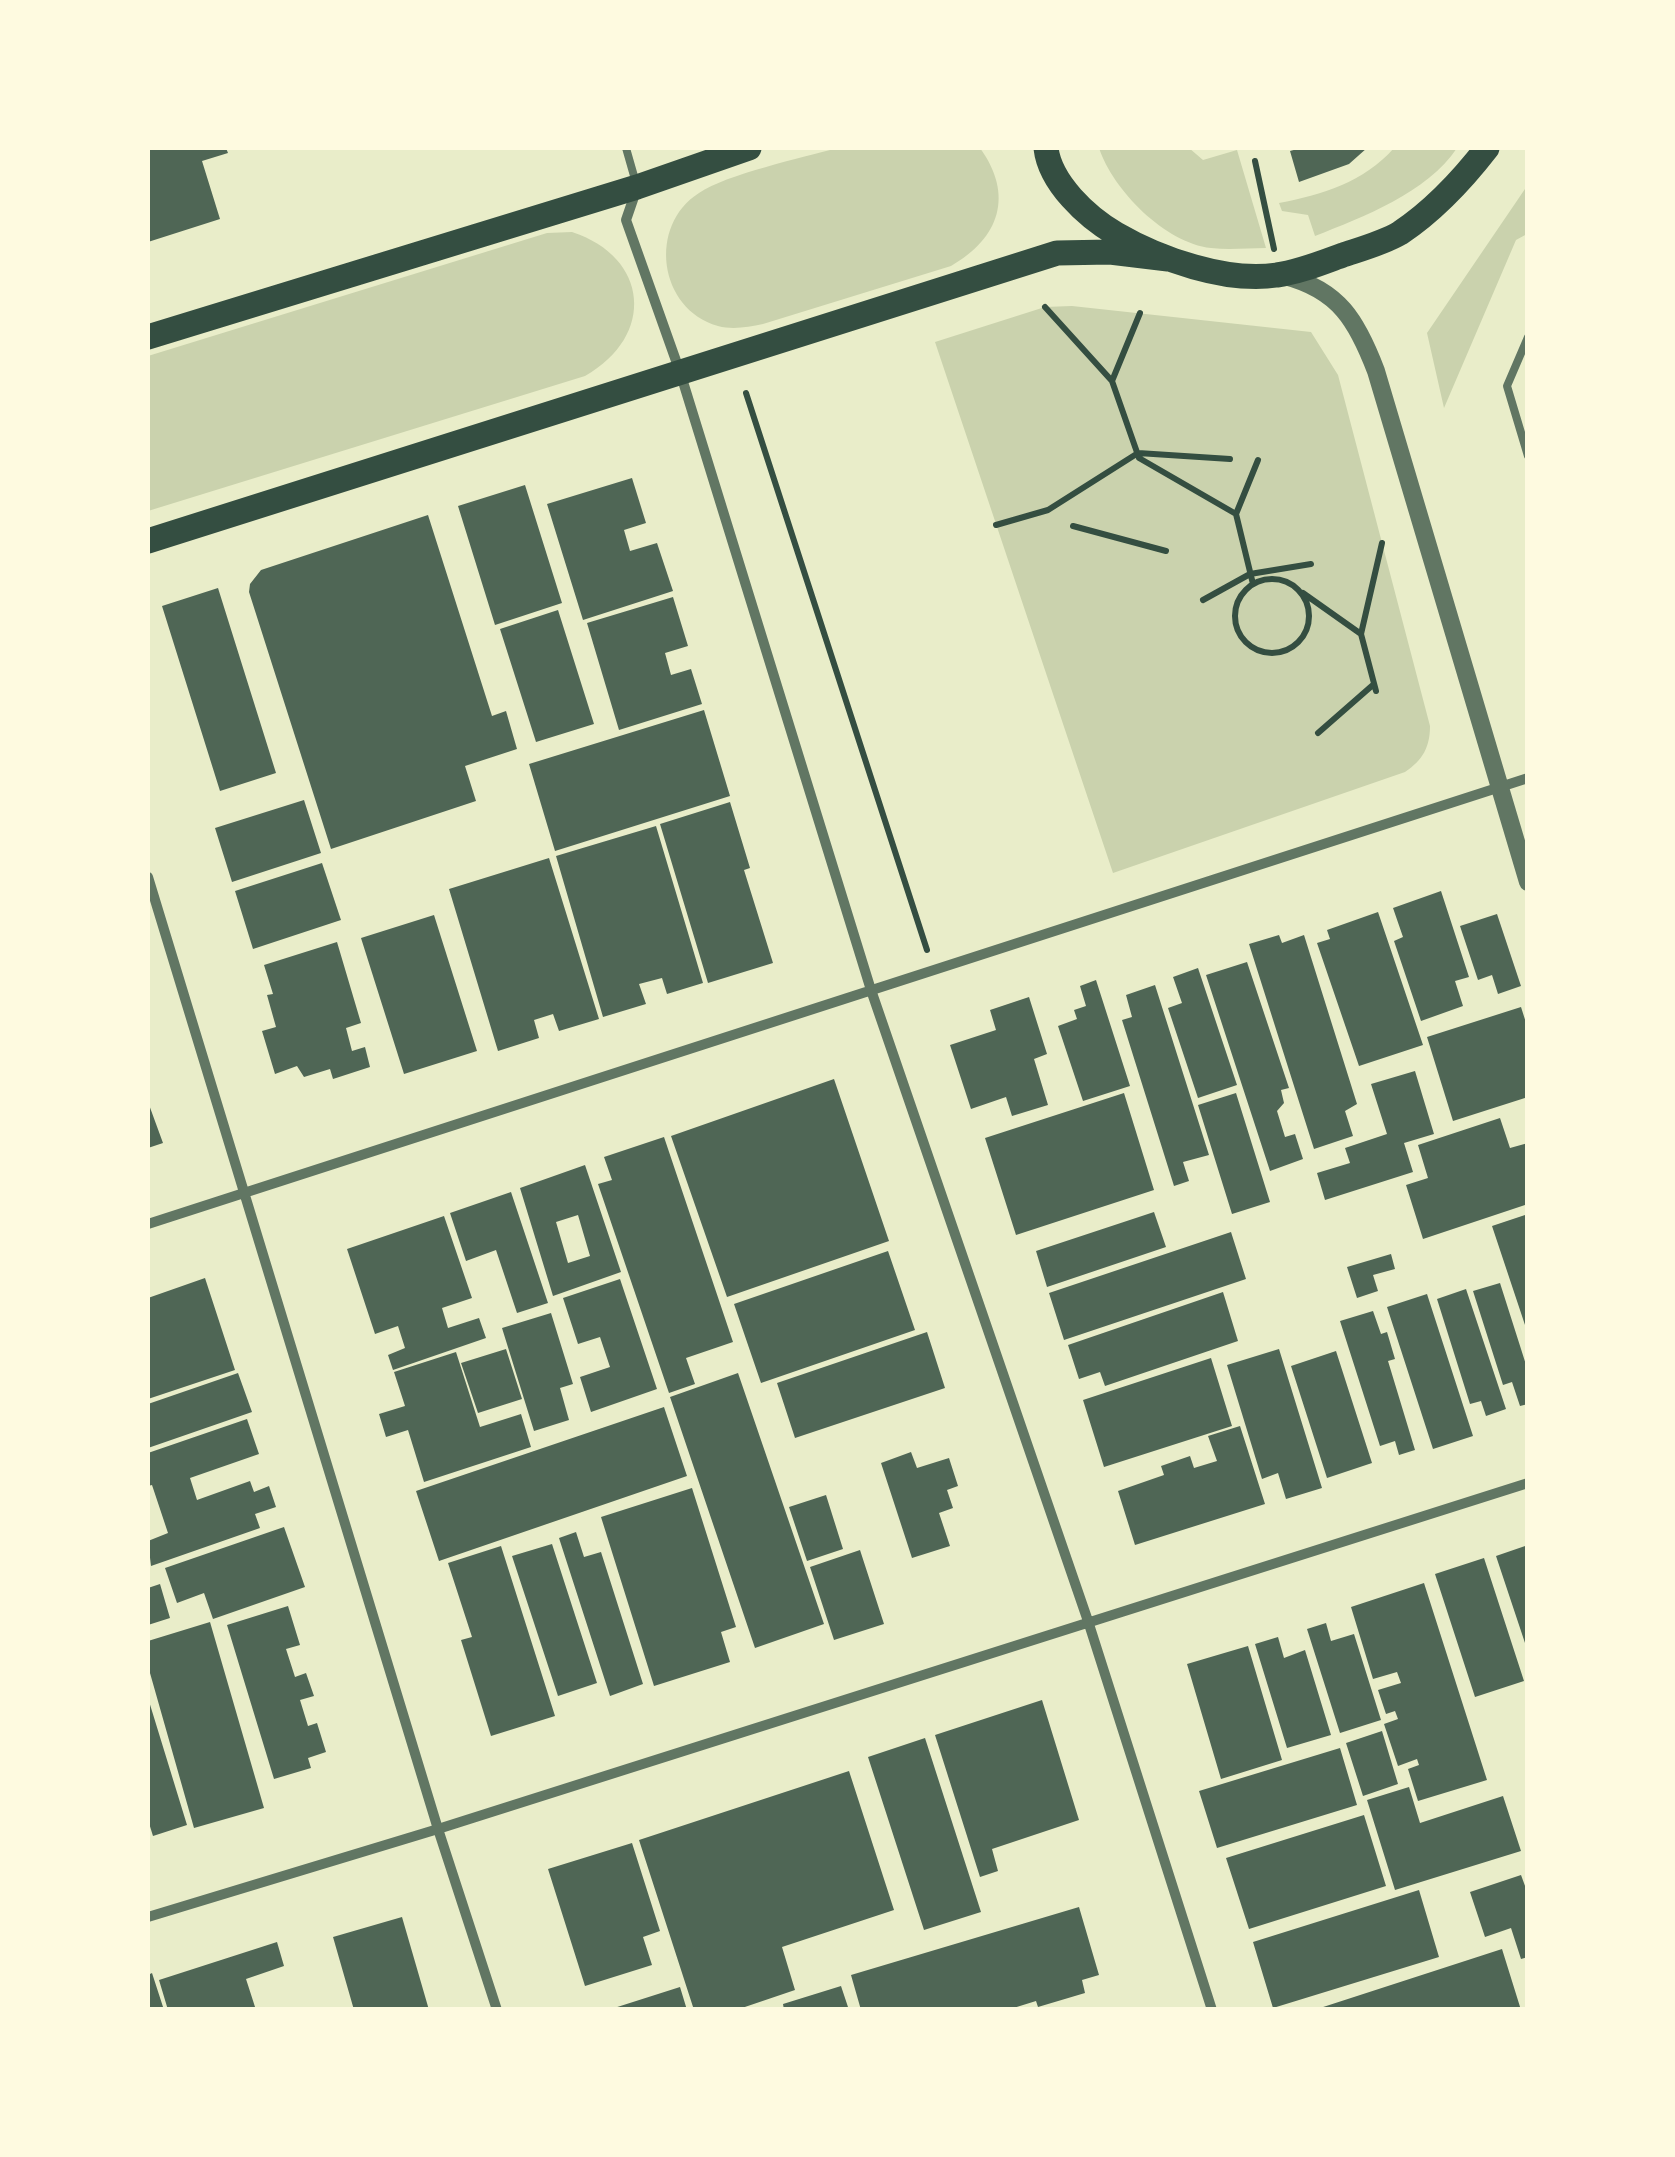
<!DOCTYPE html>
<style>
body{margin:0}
#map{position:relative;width:1675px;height:2157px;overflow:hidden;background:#e9edc9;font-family:Overpass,sans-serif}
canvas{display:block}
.frame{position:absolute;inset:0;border:150px solid #fefae0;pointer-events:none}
</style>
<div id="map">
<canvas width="1675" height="2157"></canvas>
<div class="frame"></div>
</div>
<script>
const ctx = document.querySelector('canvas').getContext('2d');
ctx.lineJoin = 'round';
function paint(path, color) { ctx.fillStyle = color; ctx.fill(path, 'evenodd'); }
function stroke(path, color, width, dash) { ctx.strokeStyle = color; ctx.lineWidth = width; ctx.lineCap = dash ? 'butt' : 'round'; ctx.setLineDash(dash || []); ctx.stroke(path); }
paint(new Path2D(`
 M 837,148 L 980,148 C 1014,195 1000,238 951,266 L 763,324 C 748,327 733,330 718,326 C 658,309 648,225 699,193 C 727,174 802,158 837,148 Z
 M 1099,148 L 1189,148 L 1203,160 L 1237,150 L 1266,248 C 1248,248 1229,250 1211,248 C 1165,243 1113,190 1099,148 Z
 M 1394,148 L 1457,148 C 1427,193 1363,217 1315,236 L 1308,215 L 1282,211 L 1279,203 C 1322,195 1364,182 1394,148 Z
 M 1527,186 L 1527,234 L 1516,240 L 1444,408 L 1427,333 Z
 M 572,232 C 649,257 656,336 585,376 L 148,511 L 148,356 L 547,233 Z
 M 1072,306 L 1311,332 L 1338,375 L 1430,726 C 1430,747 1423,760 1405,772 L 1113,873 L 935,342 L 1045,307 Z`), '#cad2ad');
paint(new Path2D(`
 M 148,148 L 226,148 L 228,153 L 202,161 L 220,219 L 148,242 Z
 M 1301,148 L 1367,148 L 1349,164 L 1299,182 L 1290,151 Z
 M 632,478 L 646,523 L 624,530 L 630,551 L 657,543 L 673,591 L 583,620 L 547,504 Z
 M 525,485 L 562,603 L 495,625 L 458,506 Z
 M 428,515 L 492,716 L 506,711 L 517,749 L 465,766 L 476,801 L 331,849 L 249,592 L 250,584 L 261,570 Z
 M 218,588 L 276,773 L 220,791 L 162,606 Z
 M 673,597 L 688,646 L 665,653 L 671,675 L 691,669 L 702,704 L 619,730 L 587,623 Z
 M 558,610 L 594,724 L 536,742 L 500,629 Z
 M 704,710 L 730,796 L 555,851 L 529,764 Z
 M 304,800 L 321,853 L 232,882 L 215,828 Z
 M 730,802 L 750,868 L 744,870 L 773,963 L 708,983 L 660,824 Z
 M 656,826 L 703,983 L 667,994 L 662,978 L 639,984 L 646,1004 L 603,1017 L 556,856 Z
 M 549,858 L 599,1019 L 559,1031 L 553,1014 L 534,1020 L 539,1038 L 498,1051 L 449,889 Z
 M 322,863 L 341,920 L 253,949 L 235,891 Z
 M 1441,891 L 1469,977 L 1455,981 L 1463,1006 L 1421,1021 L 1394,941 L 1403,937 L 1393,908 Z
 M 1378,912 L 1423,1045 L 1359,1066 L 1317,943 L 1330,939 L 1327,930 Z
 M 1497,914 L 1521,986 L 1498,994 L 1492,975 L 1478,980 L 1460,926 Z
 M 434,915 L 477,1051 L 404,1074 L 361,938 Z
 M 1279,935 L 1282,943 L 1304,935 L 1357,1104 L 1345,1111 L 1353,1136 L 1314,1149 L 1249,944 Z
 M 337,942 L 361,1023 L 346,1028 L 352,1051 L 365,1047 L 370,1067 L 333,1079 L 330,1069 L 304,1077 L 297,1066 L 275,1074 L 262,1031 L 276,1027 L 267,995 L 273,994 L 264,965 Z
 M 1247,962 L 1289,1088 L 1281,1090 L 1284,1103 L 1277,1111 L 1285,1137 L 1295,1134 L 1303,1159 L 1270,1171 L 1206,975 Z
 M 1198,968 L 1237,1085 L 1198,1098 L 1168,1008 L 1182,1003 L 1173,977 Z
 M 1096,980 L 1130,1086 L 1083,1101 L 1058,1026 L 1077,1019 L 1074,1010 L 1086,1006 L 1080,986 Z
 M 1155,985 L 1209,1155 L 1183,1162 L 1189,1181 L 1174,1186 L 1122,1020 L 1132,1017 L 1126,995 Z
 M 1029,997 L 1047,1054 L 1034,1059 L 1048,1105 L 1012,1116 L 1006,1097 L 971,1109 L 950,1045 L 996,1030 L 990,1010 Z
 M 1521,1007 L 1528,1029 L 1528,1097 L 1453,1121 L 1427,1037 Z
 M 1415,1071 L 1434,1134 L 1404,1143 L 1413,1172 L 1325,1200 L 1317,1173 L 1350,1163 L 1345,1148 L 1387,1134 L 1371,1084 Z
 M 834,1079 L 889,1241 L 727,1297 L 671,1136 Z
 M 1124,1093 L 1154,1190 L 1016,1235 L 985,1138 Z
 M 1236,1093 L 1270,1202 L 1232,1214 L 1198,1105 Z
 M 148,1102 L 163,1143 L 148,1148 Z
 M 1500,1118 L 1510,1148 L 1528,1143 L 1528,1204 L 1423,1239 L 1406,1185 L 1428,1178 L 1418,1145 Z
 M 664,1137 L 733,1342 L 686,1358 L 695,1384 L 669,1393 L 598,1184 L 612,1180 L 604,1157 Z
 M 585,1165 L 621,1272 L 553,1296 L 520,1188 ZM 578,1215 L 590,1256 L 568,1263 L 556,1222 Z
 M 511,1192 L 548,1303 L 517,1313 L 496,1250 L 466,1261 L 450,1213 Z
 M 1154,1212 L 1166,1247 L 1047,1287 L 1036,1251 Z
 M 1528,1214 L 1528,1331 L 1527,1331 L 1492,1226 Z
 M 444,1216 L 472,1298 L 442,1308 L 448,1328 L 479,1318 L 486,1338 L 393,1370 L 388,1355 L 405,1348 L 398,1326 L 375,1334 L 347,1249 Z
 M 1231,1232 L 1246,1279 L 1064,1340 L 1049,1293 Z
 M 888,1251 L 915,1330 L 761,1383 L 734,1304 Z
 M 1391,1254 L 1395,1269 L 1373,1275 L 1378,1291 L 1357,1298 L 1347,1267 Z
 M 205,1278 L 235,1370 L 148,1399 L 148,1298 Z
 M 620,1279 L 657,1389 L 591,1412 L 580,1377 L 610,1367 L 600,1337 L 578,1344 L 563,1298 Z
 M 1500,1283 L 1528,1371 L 1528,1404 L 1520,1406 L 1512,1382 L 1503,1385 L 1473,1291 Z
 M 1466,1289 L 1506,1409 L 1486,1416 L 1481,1401 L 1470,1404 L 1437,1299 Z
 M 1223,1292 L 1238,1341 L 1105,1386 L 1100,1372 L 1079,1379 L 1068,1345 Z
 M 1427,1294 L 1473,1436 L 1433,1449 L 1387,1307 Z
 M 1373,1311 L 1381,1334 L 1387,1332 L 1395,1359 L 1388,1361 L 1415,1450 L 1399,1455 L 1395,1441 L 1380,1446 L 1340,1321 Z
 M 551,1313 L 573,1384 L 560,1388 L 569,1420 L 534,1431 L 502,1328 Z
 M 927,1332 L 945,1388 L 795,1438 L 777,1383 Z
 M 506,1349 L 522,1399 L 478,1413 L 461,1363 Z
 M 1279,1349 L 1322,1488 L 1286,1499 L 1278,1473 L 1262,1479 L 1227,1365 Z
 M 1336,1351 L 1372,1463 L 1327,1478 L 1291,1366 Z
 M 456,1352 L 480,1427 L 521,1414 L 531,1447 L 424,1482 L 408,1430 L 386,1437 L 379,1414 L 405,1406 L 394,1372 Z
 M 1211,1358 L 1232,1426 L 1104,1467 L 1083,1400 Z
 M 238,1373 L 252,1412 L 148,1448 L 148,1404 Z
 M 738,1373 L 824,1624 L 755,1648 L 670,1397 Z
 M 664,1407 L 687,1476 L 439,1561 L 416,1491 Z
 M 247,1419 L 259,1454 L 190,1478 L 197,1500 L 250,1481 L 254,1492 L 269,1486 L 276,1507 L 255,1514 L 260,1528 L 151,1566 L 148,1541 L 168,1533 L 152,1485 L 148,1486 L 148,1453 Z
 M 1240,1426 L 1265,1504 L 1135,1545 L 1118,1491 L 1164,1475 L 1161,1466 L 1190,1456 L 1194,1468 L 1217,1461 L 1208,1436 Z
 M 911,1452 L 917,1468 L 949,1458 L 958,1486 L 947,1490 L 953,1508 L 939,1513 L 950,1546 L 912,1558 L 881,1463 Z
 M 692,1488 L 736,1627 L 721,1632 L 730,1662 L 654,1686 L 601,1517 Z
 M 826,1495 L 843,1549 L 807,1561 L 789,1507 Z
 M 284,1527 L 305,1587 L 213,1619 L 204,1593 L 177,1603 L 165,1568 Z
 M 576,1532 L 584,1557 L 601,1552 L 643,1684 L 610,1696 L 559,1538 Z
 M 552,1544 L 597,1683 L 558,1696 L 512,1556 Z
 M 1528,1545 L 1528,1649 L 1527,1649 L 1496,1556 Z
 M 501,1546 L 555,1716 L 491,1736 L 461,1640 L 472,1637 L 448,1563 Z
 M 860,1550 L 884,1624 L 834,1640 L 810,1567 Z
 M 1484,1558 L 1524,1681 L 1475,1697 L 1435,1574 Z
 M 1424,1583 L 1487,1780 L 1418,1801 L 1408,1769 L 1419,1765 L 1417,1759 L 1398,1766 L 1384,1724 L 1398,1719 L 1395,1711 L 1386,1714 L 1378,1690 L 1401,1683 L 1397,1672 L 1373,1679 L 1351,1607 Z
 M 160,1584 L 170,1618 L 148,1625 L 148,1588 Z
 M 288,1606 L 300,1645 L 286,1649 L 295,1677 L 306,1673 L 314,1696 L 300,1700 L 308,1726 L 317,1723 L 326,1752 L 308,1758 L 311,1768 L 274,1779 L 227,1625 Z
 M 210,1622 L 264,1808 L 194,1828 L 148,1666 L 148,1641 Z
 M 1326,1623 L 1331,1641 L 1354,1634 L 1381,1720 L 1340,1733 L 1307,1629 Z
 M 1278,1637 L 1284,1658 L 1305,1650 L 1331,1735 L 1287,1748 L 1255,1644 Z
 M 1248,1646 L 1282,1760 L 1221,1779 L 1187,1664 Z
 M 148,1698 L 187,1825 L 153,1836 L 148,1820 Z
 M 1042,1700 L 1079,1820 L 992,1849 L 998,1871 L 980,1877 L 935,1735 Z
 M 1382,1731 L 1398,1784 L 1363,1796 L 1346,1743 Z
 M 925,1738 L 981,1912 L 924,1930 L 868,1757 Z
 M 1340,1748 L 1357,1805 L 1217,1848 L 1199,1791 Z
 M 849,1771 L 894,1910 L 782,1947 L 795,1990 L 736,2010 L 694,2010 L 639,1840 Z
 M 1409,1787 L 1420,1823 L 1503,1796 L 1521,1851 L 1395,1890 L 1367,1800 Z
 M 1364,1815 L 1386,1886 L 1249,1929 L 1226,1858 Z
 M 632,1843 L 660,1931 L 643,1937 L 652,1965 L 585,1986 L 548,1869 Z
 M 1521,1875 L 1528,1894 L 1528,1957 L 1521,1959 L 1511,1928 L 1485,1937 L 1470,1892 Z
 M 1419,1890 L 1439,1957 L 1273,2008 L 1253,1942 Z
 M 1079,1907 L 1099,1975 L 1082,1980 L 1085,1993 L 1038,2007 L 1036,2001 L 1007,2010 L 861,2010 L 851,1975 Z
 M 402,1917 L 429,2010 L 354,2010 L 333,1937 Z
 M 277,1942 L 284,1966 L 246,1979 L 256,2010 L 168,2010 L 159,1980 Z
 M 1502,1949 L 1521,2010 L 1317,2010 L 1317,2009 Z
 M 152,1973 L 164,2010 L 148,2010 L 148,1975 Z
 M 841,1986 L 849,2010 L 784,2010 L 783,2004 Z
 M 680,1987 L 687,2010 L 611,2010 L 611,2009 Z`), '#4f6655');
stroke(new Path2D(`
 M 1255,161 L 1274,249
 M 1045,307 L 1112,381 L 1140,313
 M 1112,381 L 1139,458 L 1236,514 L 1253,584
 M 746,393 L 927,950
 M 1236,514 L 1258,460
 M 996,525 L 1048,510 L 1138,453 L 1230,459
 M 1073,526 L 1166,551
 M1235 616a37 37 0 1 1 74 0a37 37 0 1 1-74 0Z
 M 1303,593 L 1361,634 L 1382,543
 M 1203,600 L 1250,574 L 1311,564
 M 1361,634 L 1376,691
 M 1318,733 L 1374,684`), '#344e41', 6);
stroke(new Path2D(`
 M 626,148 L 636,183
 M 1528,337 L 1507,386 L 1528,456`), '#617663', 8);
stroke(new Path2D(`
 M 637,188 L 626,220 L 680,372 L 871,990 L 1088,1621 L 1212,2010
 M 148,877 L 438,1829 L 497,2010
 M 148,1224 L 1528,778
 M 148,1917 L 438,1829 L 1528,1483`), '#617663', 10);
stroke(new Path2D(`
 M 1285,276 C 1339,290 1357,321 1376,371 L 1528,882`), '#617663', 18);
stroke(new Path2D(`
 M 1046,148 C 1050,183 1087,217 1116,234 C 1159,259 1227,283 1277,275 C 1299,272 1321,263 1343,255 C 1361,249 1383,243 1400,233 C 1433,211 1463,179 1487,148
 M 148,337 L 637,187 L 749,148
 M 148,541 L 1057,253 L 1110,252 L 1168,259`), '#344e41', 25);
</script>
